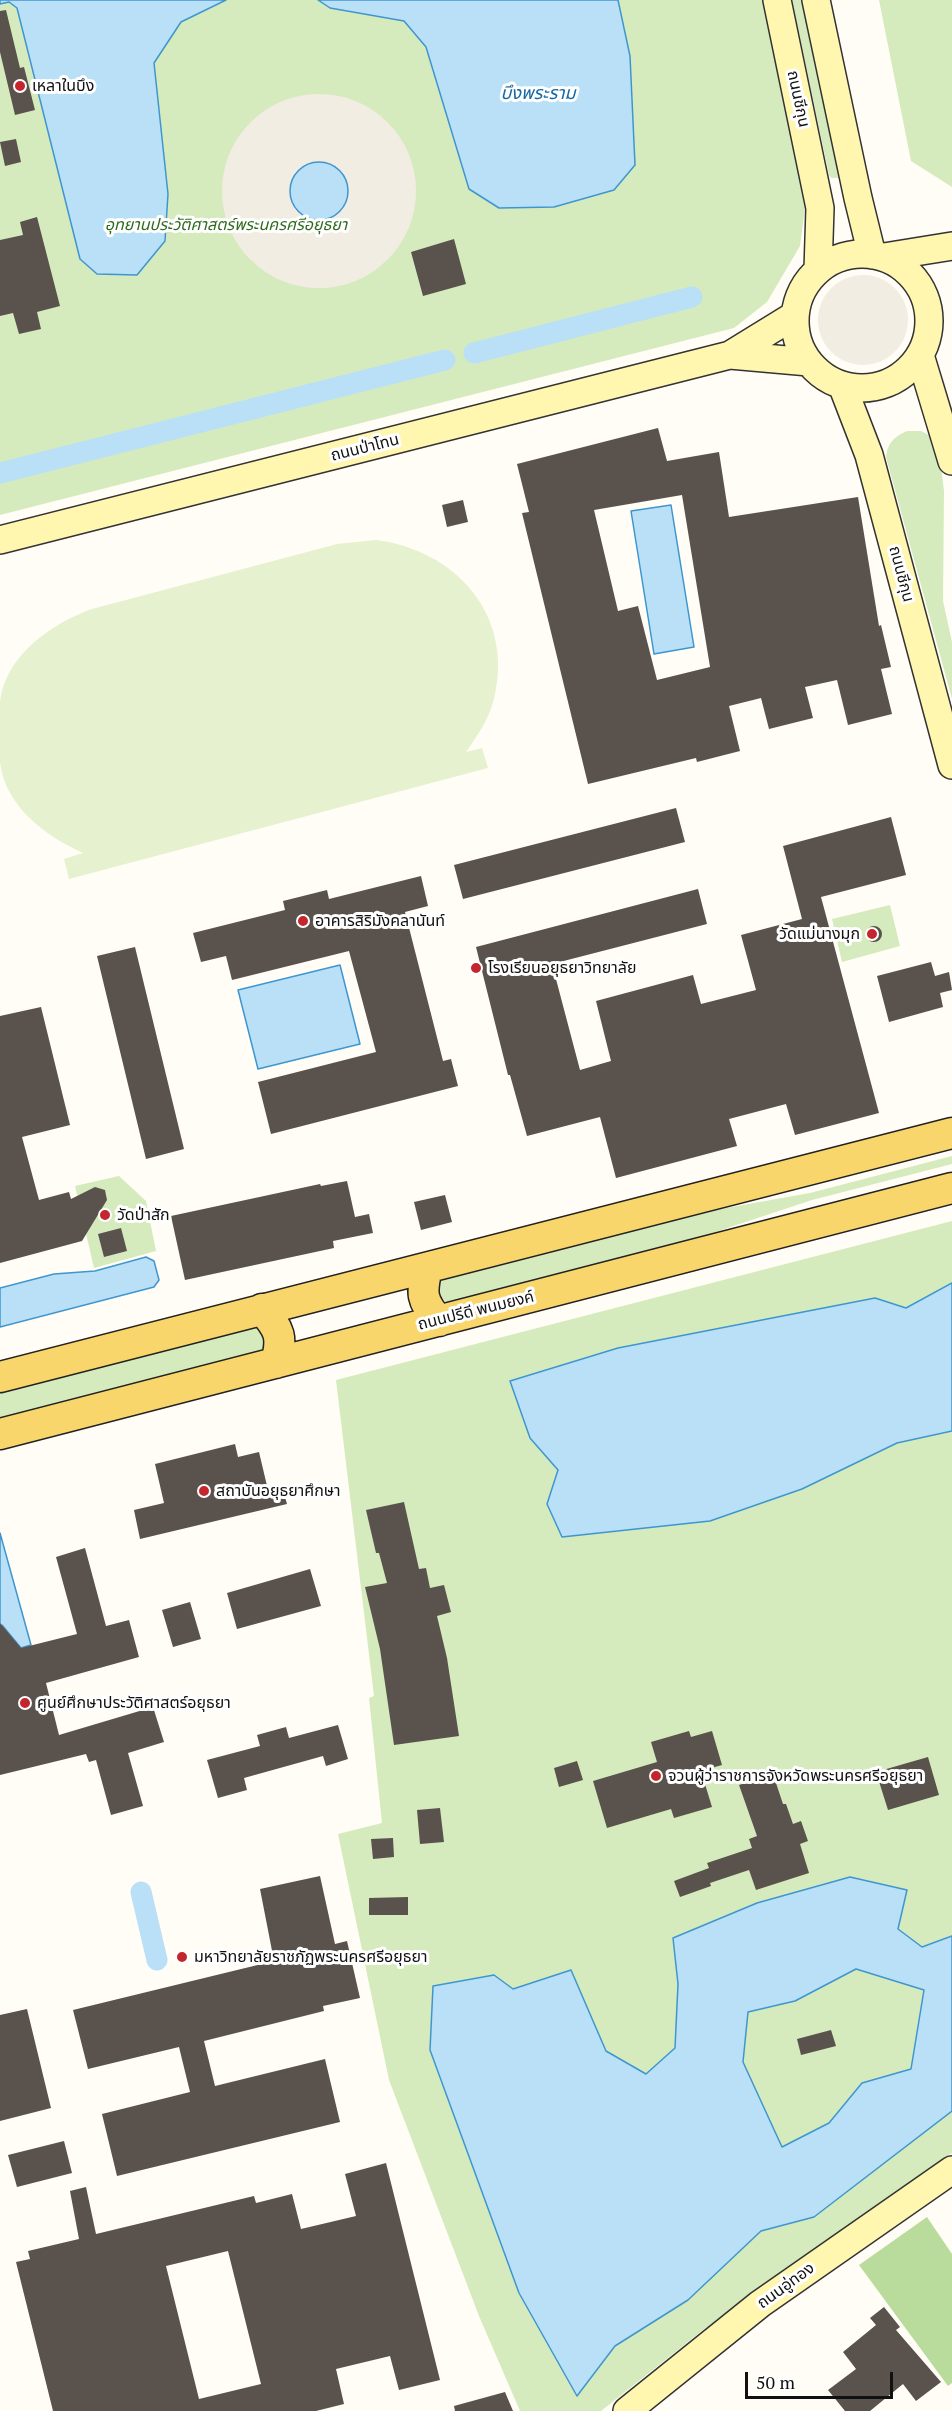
<!DOCTYPE html>
<meta charset="utf-8">
<style>
body{margin:0}
#map{position:relative;width:952px;height:2411px;overflow:hidden;background:#fffdf5;font-family:"PT Serif",serif}
canvas{display:block}
.scale{position:absolute;left:745px;top:2372px;width:148px;height:27px;box-sizing:border-box;border:3px solid #111;border-top:0;padding-left:8px;font-size:18px;line-height:21px;white-space:nowrap;color:#111;-webkit-text-stroke:4px #fff;paint-order:stroke}
</style>
<div id="map">
<canvas width="952" height="2411"></canvas>
<div class="scale">50 m</div>
</div>
<script>
const ctx = document.querySelector('canvas').getContext('2d');
ctx.lineJoin = 'round';
function paint(path, color) { ctx.fillStyle = color; ctx.fill(path, 'evenodd'); }
function stroke(path, color, width, dash) { ctx.strokeStyle = color; ctx.lineWidth = width; ctx.lineCap = dash ? 'butt' : 'round'; ctx.setLineDash(dash || []); ctx.stroke(path); }
function label(font, color, halo, rows, align = 'center') {
  ctx.font = font + ' "PT Serif","Noto Sans Thai",serif'; ctx.lineWidth = 6; ctx.setLineDash([]); ctx.textBaseline = 'middle'; ctx.strokeStyle = halo; ctx.fillStyle = color; for (const [text, x, y, turn = 0] of rows) {
    ctx.save(); ctx.translate(x, y); ctx.rotate((+turn || 0) * Math.PI / 180); ctx.textAlign = isNaN(turn) ? turn : align; if (halo) ctx.strokeText(text, 0, 0); ctx.fillText(text, 0, 0); ctx.restore();
  }
}
paint(new Path2D(`
 M 0,0 L 766,0 L 807,192 L 800,246 L 767,302 L 734,328 L 0,515 Z
 M 792,0 L 804,0 L 840,176 L 838,178 L 831,178 L 829,175 Z
 M 879,0 L 952,0 L 952,187 L 911,161 Z
 M 907,431 L 921,431 L 931,436 L 941,466 L 944,491 L 943,601 L 952,642 L 952,699 L 886,457 C 888,442 894,437 907,431 Z
 M 890,905 L 900,946 L 842,962 L 832,919 Z
 M 952,1156 L 952,1164 L 812,1200 L 676,1245 L 448,1303 L 439,1296 L 438,1283 L 442,1279 L 670,1218 L 810,1193 Z
 M 119,1176 L 146,1201 L 156,1251 L 94,1268 L 75,1186 Z
 M 952,1221 L 952,2153 L 703,2330 L 601,2411 L 520,2411 L 479,2316 L 389,2080 L 338,1834 L 382,1823 L 369,1698 L 374,1696 L 336,1380 Z
 M 261,1325 L 267,1350 L 0,1420 L 0,1391 Z`), '#d5ebbd');
paint(new Path2D(`
 M 927,2217 L 952,2254 L 952,2383 L 948,2386 L 859,2265 Z`), '#b9dc9c');
paint(new Path2D(`
 M 376,540 C 456,550 515,616 494,699 C 489,719 478,735 466,752 L 482,748 L 488,768 L 69,879 L 64,859 L 83,853 C 46,836 5,807 0,762 C 0,752 0,740 0,730 C 0,721 0,711 0,702 C 5,656 52,623 92,609 L 337,544 Z`), '#e6f2cf');
paint(new Path2D(`
 M222 191a97 97 0 1 1 194 0a97 97 0 1 1-194 0Z
 M818 320a45 45 0 1 1 90 0a45 45 0 1 1-90 0Z`), '#f1ede2');
const water = new Path2D(`
 M 0,0 L 226,0 L 181,22 L 154,63 L 168,194 L 165,241 L 137,275 L 97,274 L 80,259 L 17,8 L 9,2 L 0,4 Z
 M 318,0 L 618,0 L 630,56 L 635,165 L 614,190 L 554,207 L 499,208 L 469,189 L 426,47 L 404,21 L 330,8 Z
 M290 191a29 29 0 1 1 58 0a29 29 0 1 1-58 0Z
 M 671,505 L 694,647 L 654,654 L 631,511 Z
 M 340,965 L 360,1044 L 258,1069 L 238,990 Z
 M 146,1257 L 154,1261 L 159,1280 L 154,1287 L 0,1327 L 0,1288 L 54,1274 L 95,1271 Z
 M 952,1283 L 952,1431 L 897,1443 L 802,1489 L 710,1521 L 562,1537 L 547,1504 L 558,1470 L 530,1438 L 510,1381 L 618,1348 L 875,1298 L 906,1308 Z
 M 0,1533 L 31,1645 L 21,1648 L 2,1625 L 0,1627 Z
 M 850,1877 L 907,1890 L 898,1929 L 922,1947 L 952,1936 L 952,2111 L 814,2217 L 761,2231 L 688,2300 L 615,2346 L 577,2396 L 519,2293 L 430,2050 L 433,1986 L 494,1975 L 513,1989 L 571,1970 L 606,2051 L 646,2074 L 675,2048 L 678,1984 L 673,1938 L 757,1903 ZM 856,1969 L 924,1990 L 911,2069 L 862,2083 L 829,2123 L 782,2147 L 743,2062 L 748,2012 L 795,2001 Z`);
paint(water, '#b9e0f7');
stroke(water, '#3f96cf', 1.5);
stroke(new Path2D(`
 M 474,353 L 692,297
 M 0,473 L 445,360
 M 141,1892 L 157,1960`), '#b9e0f7', 21);
paint(new Path2D(`
 M 6,10 L 20,68 L 24,67 L 35,110 L 15,115 L 0,52 L 0,11 Z
 M 16,139 L 21,162 L 5,166 L 0,142 Z
 M 37,217 L 60,306 L 37,312 L 41,329 L 19,334 L 13,313 L 0,316 L 0,240 L 23,235 L 20,222 Z
 M 454,239 L 466,284 L 423,296 L 411,252 Z
 M 658,428 L 667,461 L 719,452 L 729,517 L 858,497 L 879,626 L 881,625 L 891,667 L 881,669 L 892,714 L 848,725 L 837,680 L 805,687 L 813,718 L 769,729 L 761,698 L 729,706 L 740,751 L 697,762 L 696,758 L 588,784 L 522,513 L 529,512 L 517,464 ZM 682,495 L 710,667 L 657,680 L 638,606 L 618,611 L 594,510 Z
 M 463,500 L 468,522 L 447,527 L 442,505 Z
 M 676,808 L 685,842 L 463,899 L 454,865 Z
 M 891,817 L 906,875 L 821,897 L 879,1113 L 795,1135 L 786,1104 L 729,1119 L 737,1146 L 616,1178 L 600,1117 L 527,1136 L 510,1075 L 508,1075 L 476,947 L 698,889 L 707,924 L 552,964 L 580,1070 L 611,1061 L 596,1001 L 693,975 L 701,1004 L 756,990 L 741,935 L 802,919 L 783,846 Z
 M 421,876 L 428,906 L 405,912 L 443,1061 L 451,1059 L 458,1086 L 271,1134 L 258,1082 L 376,1052 L 349,951 L 232,980 L 226,956 L 201,962 L 193,933 L 285,910 L 283,901 L 327,890 L 329,899 Z
 M866 934a8 8 0 1 1 16 0a8 8 0 1 1-16 0Z
 M 135,947 L 184,1149 L 146,1159 L 97,956 Z
 M 931,962 L 935,976 L 949,972 L 952,990 L 940,993 L 943,1007 L 889,1022 L 877,976 Z
 M 41,1007 L 70,1125 L 22,1137 L 39,1200 L 69,1192 L 71,1199 L 95,1187 L 105,1190 L 107,1200 L 82,1241 L 0,1263 L 0,1016 Z
 M 347,1181 L 355,1217 L 369,1214 L 373,1233 L 333,1241 L 334,1248 L 185,1280 L 171,1216 L 320,1184 L 321,1186 Z
 M 445,1195 L 452,1222 L 421,1230 L 414,1202 Z
 M 121,1228 L 127,1251 L 104,1257 L 98,1234 Z
 M 235,1444 L 238,1457 L 259,1452 L 268,1490 L 282,1487 L 287,1504 L 140,1539 L 134,1510 L 164,1503 L 155,1464 Z
 M 404,1502 L 419,1569 L 426,1568 L 430,1588 L 444,1585 L 451,1612 L 437,1616 L 447,1658 L 459,1736 L 394,1745 L 380,1649 L 365,1587 L 387,1583 L 379,1553 L 376,1553 L 366,1510 Z
 M 85,1548 L 106,1626 L 129,1620 L 139,1657 L 46,1683 L 59,1735 L 153,1707 L 164,1742 L 128,1753 L 143,1806 L 111,1815 L 96,1760 L 89,1762 L 86,1754 L 0,1775 L 0,1623 L 21,1648 L 77,1634 L 56,1557 Z
 M 310,1569 L 321,1606 L 237,1629 L 227,1593 Z
 M 190,1602 L 201,1639 L 173,1647 L 162,1610 Z
 M 338,1725 L 348,1759 L 326,1766 L 323,1756 L 244,1778 L 247,1790 L 218,1798 L 207,1760 L 260,1746 L 257,1735 L 286,1727 L 289,1738 Z
 M 689,1731 L 691,1737 L 712,1731 L 722,1765 L 701,1771 L 712,1807 L 674,1818 L 671,1809 L 607,1828 L 593,1781 L 657,1762 L 651,1742 Z
 M 928,1757 L 939,1795 L 888,1810 L 876,1772 Z
 M 577,1761 L 583,1780 L 559,1787 L 554,1768 Z
 M 773,1774 L 783,1804 L 786,1804 L 793,1824 L 801,1821 L 808,1841 L 800,1844 L 809,1873 L 756,1890 L 749,1870 L 710,1883 L 711,1886 L 680,1897 L 674,1881 L 709,1868 L 707,1863 L 752,1848 L 749,1839 L 757,1836 L 739,1785 Z
 M 440,1808 L 444,1842 L 420,1844 L 417,1810 Z
 M 393,1838 L 394,1857 L 373,1859 L 371,1839 Z
 M 320,1876 L 335,1944 L 347,1941 L 360,1998 L 323,2006 L 324,2011 L 204,2041 L 215,2086 L 325,2059 L 340,2122 L 117,2176 L 102,2114 L 190,2092 L 179,2047 L 88,2069 L 73,2010 L 274,1961 L 260,1889 Z
 M 408,1897 L 408,1915 L 369,1915 L 369,1898 Z
 M 27,2009 L 51,2108 L 0,2121 L 0,2015 Z
 M 831,2030 L 836,2046 L 801,2055 L 797,2039 Z
 M 64,2141 L 72,2173 L 17,2187 L 8,2155 Z
 M 386,2163 L 440,2380 L 399,2390 L 390,2356 L 336,2369 L 344,2404 L 316,2411 L 53,2411 L 16,2262 L 30,2259 L 28,2251 L 79,2239 L 70,2191 L 86,2187 L 96,2234 L 254,2196 L 256,2203 L 292,2194 L 301,2229 L 356,2216 L 345,2174 ZM 228,2251 L 261,2384 L 199,2399 L 166,2266 Z
 M 884,2307 L 900,2327 L 896,2330 L 941,2382 L 916,2401 L 903,2384 L 870,2411 L 845,2411 L 828,2390 L 856,2369 L 843,2352 L 876,2325 L 870,2318 Z
 M 505,2392 L 513,2411 L 455,2411 L 454,2406 Z`), '#5a524d');
const secondary = new Path2D(`
 M 777,0 L 820,208 L 818,270
 M 816,0 L 858,198 L 872,255
 M795 321a67 67 0 1 1 134 0a67 67 0 1 1-134 0Z
 M 884,257 L 952,246
 M 730,355 L 809,362
 M 920,355 L 952,461
 M 842,385 L 869,455 L 952,765
 M 0,540 L 730,355 L 795,315
 M 627,2411 L 760,2304 L 952,2170`);
const primary = new Path2D(`
 M 427,1268 C 421,1293 421,1301 439,1321
 M 262,1309 C 280,1330 283,1337 276,1363
 M 0,1377 L 952,1133
 M 0,1434 L 952,1188`);
stroke(secondary, '#333', 30);
stroke(primary, '#222', 33);
stroke(secondary, '#fff6b0', 27);
stroke(primary, '#f9d66b', 30);
for (const [x, y, r, color] of [
 [20,86,6,"#c4262e"],
 [303,921,6,"#c4262e"],
 [872,934,6,"#c4262e"],
 [476,968,6,"#c4262e"],
 [105,1215,6,"#c4262e"],
 [204,1491,6,"#c4262e"],
 [25,1703,6,"#c4262e"],
 [656,1776,6,"#c4262e"],
 [182,1957,6,"#c4262e"]
]) { const dot = new Path2D(); dot.arc(x, y, r, 0, 2 * Math.PI); ctx.fillStyle = color; ctx.fill(dot); stroke(dot, '#fff', 2); }
label('16px', '#111', '#fff', [
 ["เหลาในบึง",32,86],
 ["อาคารสิริมังคลานันท์",315,921],
 ["วัดแม่นางมุก",860,934,"right"],
 ["โรงเรียนอยุธยาวิทยาลัย",488,968],
 ["วัดป่าสัก",117,1215],
 ["สถาบันอยุธยาศึกษา",216,1491],
 ["ศูนย์ศึกษาประวัติศาสตร์อยุธยา",37,1703],
 ["จวนผู้ว่าราชการจังหวัดพระนครศรีอยุธยา",668,1776],
 ["มหาวิทยาลัยราชภัฏพระนครศรีอยุธยา",194,1957]
], 'left');
label('16px', '#111', '#fff', [
 ["ถนนชีกุน",798,99,78],
 ["ถนนป่าโทน",365,448,-14],
 ["ถนนชีกุน",901,574,75],
 ["ถนนปรีดี พนมยงค์",476,1311,-14],
 ["ถนนอู่ทอง",786,2286,-36]
]);
label('italic 16px', '#2f6b1f', '#fff', [
 ["อุทยานประวัติศาสตร์พระนครศรีอยุธยา",226,225]
]);
label('italic 18px', '#1768a6', '#fff', [
 ["บึงพระราม",538,94]
]);
</script>
